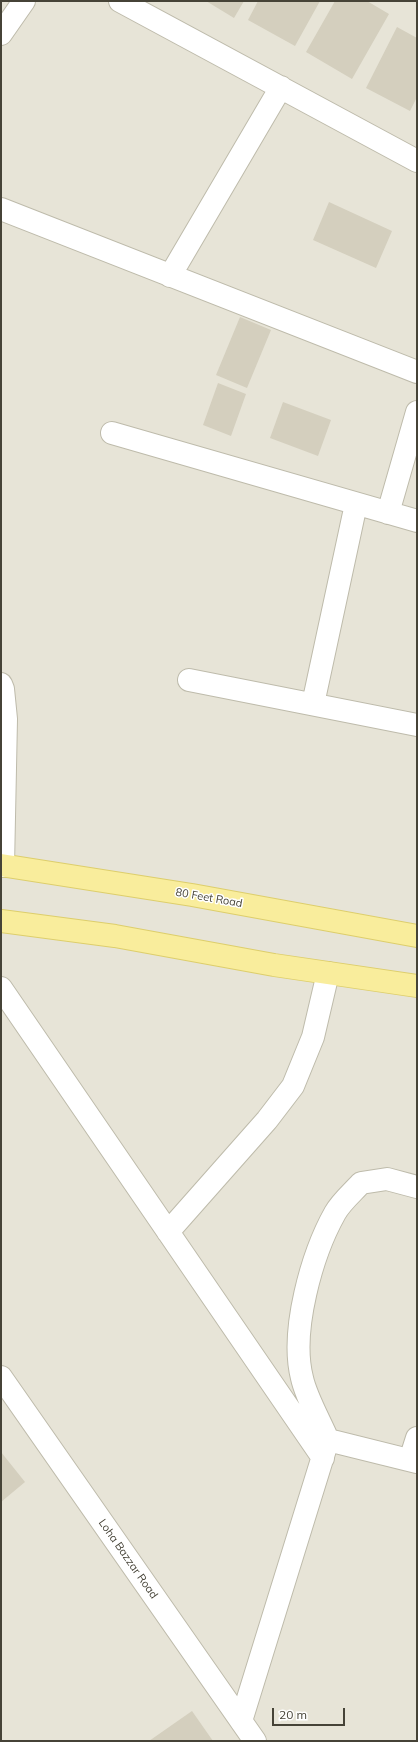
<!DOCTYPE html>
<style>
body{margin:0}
#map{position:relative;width:418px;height:1742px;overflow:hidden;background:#f3f2e8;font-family:Mulish,sans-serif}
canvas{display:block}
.frame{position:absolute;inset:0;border:2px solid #464337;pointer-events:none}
.scale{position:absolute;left:272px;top:1708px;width:73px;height:18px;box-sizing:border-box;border:2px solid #464337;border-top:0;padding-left:5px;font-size:12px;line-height:14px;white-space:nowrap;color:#464337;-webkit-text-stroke:3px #fff;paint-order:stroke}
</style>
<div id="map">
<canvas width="418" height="1742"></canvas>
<div class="frame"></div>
<div class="scale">20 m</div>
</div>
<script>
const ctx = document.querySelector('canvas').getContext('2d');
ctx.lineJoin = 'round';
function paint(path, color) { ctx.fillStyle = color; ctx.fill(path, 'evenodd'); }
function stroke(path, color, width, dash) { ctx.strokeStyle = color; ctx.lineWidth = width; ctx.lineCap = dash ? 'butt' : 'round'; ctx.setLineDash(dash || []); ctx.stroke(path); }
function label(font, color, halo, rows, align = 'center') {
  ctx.font = font + ' Mulish,sans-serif'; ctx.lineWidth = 3; ctx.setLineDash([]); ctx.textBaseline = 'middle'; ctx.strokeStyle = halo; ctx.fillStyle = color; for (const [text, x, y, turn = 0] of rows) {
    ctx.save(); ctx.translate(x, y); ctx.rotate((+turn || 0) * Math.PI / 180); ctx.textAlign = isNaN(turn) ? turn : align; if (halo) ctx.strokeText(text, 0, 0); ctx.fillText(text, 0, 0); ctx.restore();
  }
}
paint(new Path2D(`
 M 1,1 L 417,1 L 417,1741 L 1,1741 Z`), '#e7e4d7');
paint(new Path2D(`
 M 206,1 L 244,1 L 234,18 Z
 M 258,1 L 320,1 L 295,46 L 248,20 Z
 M 335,1 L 367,1 L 389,14 L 352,79 L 306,52 Z
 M 397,27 L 417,38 L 417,97 L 410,111 L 366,88 Z
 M 329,202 L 392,231 L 376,268 L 313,240 Z
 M 240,317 L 271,330 L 247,388 L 216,375 Z
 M 218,383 L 246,394 L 231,436 L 203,425 Z
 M 283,402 L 331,420 L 318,456 L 270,438 Z
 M 1,1452 L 25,1482 L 1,1502 Z
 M 192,1711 L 213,1741 L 149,1741 Z`), '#d4cfbe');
const minor = new Path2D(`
 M 120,1 L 417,161
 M 1,34 L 24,1
 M 1,209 L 417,372
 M 170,276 L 281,87
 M 112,433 L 417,521
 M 388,513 L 417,412
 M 189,680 L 417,725
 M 1,684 L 3,689 L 6,719 L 3,866
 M 313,704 L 356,504
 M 1,988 L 323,1458
 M 168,1232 L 267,1120 L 293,1086 L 313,1037 L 328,973
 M 1,1377 L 255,1741
 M 328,1440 C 320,1421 306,1397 302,1378 C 290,1331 312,1254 335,1213 C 341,1202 353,1192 361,1183 L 387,1179 L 417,1187
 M 410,1460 L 417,1438
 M 241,1721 L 328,1440 L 417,1462`);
const major = new Path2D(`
 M 1,865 L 192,895 L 417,936
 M 1,921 L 115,936 L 274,965 L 417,986`);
stroke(minor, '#bebbab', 24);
stroke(major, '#ddce6c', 24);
stroke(minor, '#fff', 22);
stroke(major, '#f9ed9c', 22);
label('11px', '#464337', '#fff', [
 ["80 Feet Road",209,898,10],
 ["Loha Bazzar Road",128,1559,55]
]);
</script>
